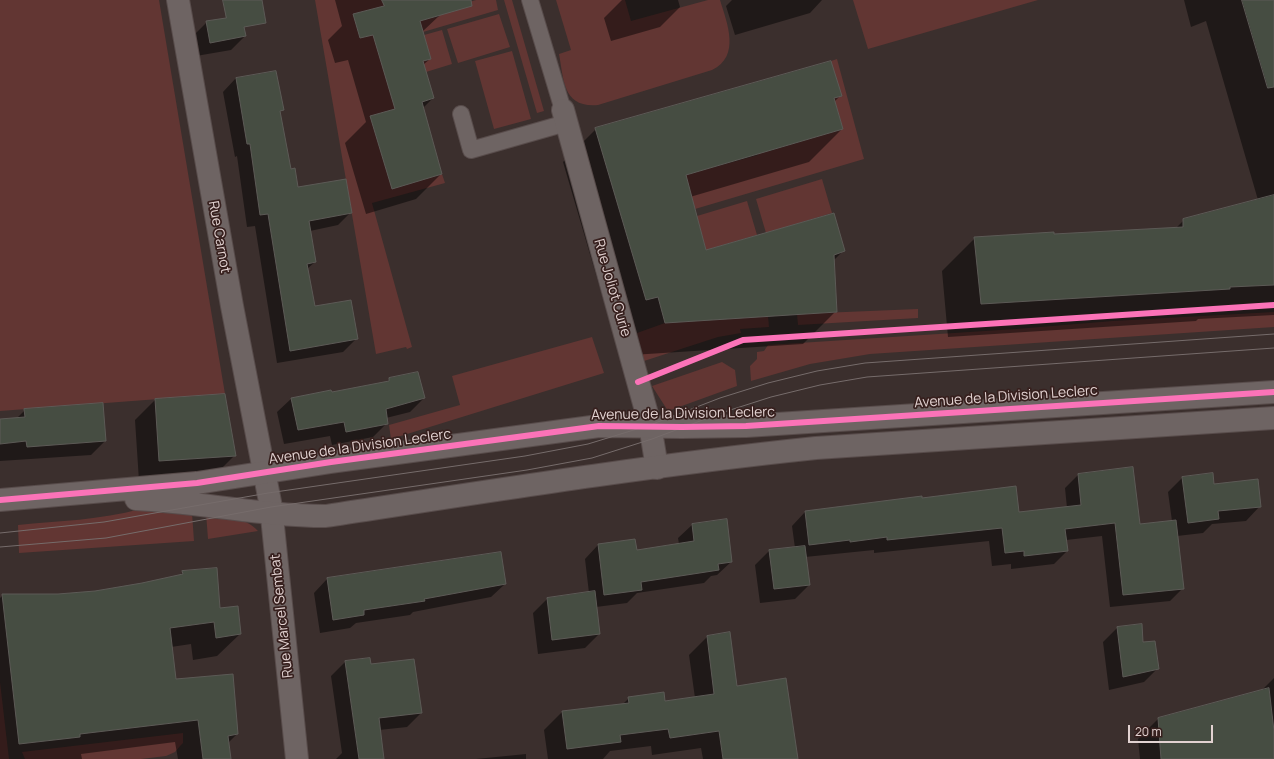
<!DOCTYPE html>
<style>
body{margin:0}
#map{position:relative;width:1274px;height:759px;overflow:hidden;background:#3b2f2d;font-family:Manrope,sans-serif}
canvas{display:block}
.scale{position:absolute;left:1128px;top:725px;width:85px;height:18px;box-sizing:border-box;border:2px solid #e2d2d1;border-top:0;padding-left:5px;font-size:12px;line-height:14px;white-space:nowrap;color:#e2d2d1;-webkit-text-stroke:3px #37201e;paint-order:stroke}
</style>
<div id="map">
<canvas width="1274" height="759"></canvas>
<div class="scale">20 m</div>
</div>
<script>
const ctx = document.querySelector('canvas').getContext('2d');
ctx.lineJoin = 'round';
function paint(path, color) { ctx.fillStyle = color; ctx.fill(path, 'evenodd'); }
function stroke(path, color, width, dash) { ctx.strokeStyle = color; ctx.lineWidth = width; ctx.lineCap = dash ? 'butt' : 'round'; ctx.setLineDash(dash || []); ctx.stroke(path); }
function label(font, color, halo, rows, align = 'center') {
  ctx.font = font + ' Manrope,sans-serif'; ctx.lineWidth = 3.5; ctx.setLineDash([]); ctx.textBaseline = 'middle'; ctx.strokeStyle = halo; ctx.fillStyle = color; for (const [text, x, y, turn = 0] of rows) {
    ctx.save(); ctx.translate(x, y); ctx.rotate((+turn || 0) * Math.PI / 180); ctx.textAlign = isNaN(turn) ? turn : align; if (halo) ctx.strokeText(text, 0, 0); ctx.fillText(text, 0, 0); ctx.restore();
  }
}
paint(new Path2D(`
 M 0,0 L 159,0 L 225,394 L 0,411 Z
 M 315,0 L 382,0 L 384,6 L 353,14 L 360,38 L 380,33 L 395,109 L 370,116 L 392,189 L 442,174 L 445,183 L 372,203 L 412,347 L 407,349 L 406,347 L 376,354 Z
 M 476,0 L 496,0 L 498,10 L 423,32 L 420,21 L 440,16 L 439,11 Z
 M 504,0 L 512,0 L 544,111 L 537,113 Z
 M 556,0 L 625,0 L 631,21 L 708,0 L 720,0 C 727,23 741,56 712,70 L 598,105 C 563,108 564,81 559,54 L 571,50 Z
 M 853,0 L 1038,0 L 868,49 Z
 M 499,14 L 510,47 L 458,63 L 447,29 Z
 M 442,30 L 452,64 L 426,72 L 423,61 L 431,59 L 424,35 Z
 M 512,51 L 531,119 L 494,129 L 475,61 Z
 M 837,59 L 864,159 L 695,209 L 686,175 L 758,155 L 754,143 L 766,139 L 770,151 L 843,129 L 834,98 L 841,96 L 831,61 Z
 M 822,179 L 832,213 L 766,233 L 756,199 Z
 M 747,201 L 757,235 L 706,250 L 697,216 Z
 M 918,309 L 918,318 L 798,325 L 797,314 Z
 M 1274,312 L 1274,327 L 870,354 L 810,364 L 751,381 L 750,366 L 757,359 L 757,352 L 764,351 L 768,345 L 1016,329 L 1113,321 Z
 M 768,316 L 769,327 L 740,329 L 741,333 L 718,337 L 644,361 L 637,333 L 665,323 Z
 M 592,337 L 604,373 L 391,439 L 389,425 L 460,405 L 452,376 Z
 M 722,362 L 735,370 L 737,386 L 668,411 L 652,386 Z
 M 140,509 L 192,513 L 194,541 L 19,553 L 18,525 C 58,521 101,520 140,509 Z
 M 206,513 C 225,517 244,516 258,531 L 208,539 Z
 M 0,682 L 9,759 L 0,759 Z
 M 183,733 L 183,743 L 181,745 L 175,752 L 166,756 L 141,759 L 25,759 L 22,752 Z`), '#623633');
paint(new Path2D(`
 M 335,0 L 435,0 L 440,15 L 422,32 L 430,59 L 423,65 L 433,98 L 423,108 L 441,174 L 416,199 L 366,214 L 345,143 L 366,122 L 348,60 L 335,63 L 328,40 L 342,26 Z
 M 622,0 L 678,0 L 680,7 L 660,27 L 611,41 L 604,18 Z
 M 732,0 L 822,0 L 810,13 L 735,35 L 726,6 Z
 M 1184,0 L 1274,0 L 1274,315 L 1198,319 L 1196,321 L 948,337 L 942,271 L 975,238 L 1175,229 L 1184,220 L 1258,200 L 1206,21 L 1191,27 Z
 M 207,22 L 245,36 L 231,50 L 196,56 L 193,36 Z
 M 236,78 L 282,110 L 279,113 L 290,170 L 297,188 L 351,212 L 338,225 L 310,231 L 315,262 L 307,269 L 314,307 L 357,338 L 343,352 L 277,363 L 255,226 L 247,227 L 237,156 L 235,157 L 223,92 Z
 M 840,96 L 834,102 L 842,129 L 809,162 L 690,197 L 706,251 L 843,251 L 833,261 L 836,311 L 803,344 L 632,355 L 613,333 L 563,162 L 596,129 Z
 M 389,379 L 424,398 L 410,412 L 386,418 L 387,423 L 373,437 L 332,445 L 330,436 L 284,444 L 277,412 L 292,398 L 331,393 L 386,383 Z
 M 224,395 L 235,455 L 215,475 L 139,481 L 135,420 L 155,400 Z
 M 25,410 L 105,441 L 91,455 L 0,461 L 0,420 L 16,419 Z
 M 1078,475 L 1139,525 L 1172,521 L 1168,492 L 1182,478 L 1213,485 L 1260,506 L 1246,521 L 1212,524 L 1203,533 L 1177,536 L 1183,588 L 1170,601 L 1110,607 L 1102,536 L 1066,540 L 1067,551 L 1054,564 L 1011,569 L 1011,564 L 992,566 L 989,541 L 874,553 L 874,550 L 805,557 L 809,585 L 795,599 L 760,603 L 755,565 L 769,551 L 795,548 L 792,526 L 805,512 L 921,497 L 921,499 L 1018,513 L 1067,508 L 1065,488 Z
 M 726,520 L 731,562 L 717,575 L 711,576 L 704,583 L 637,593 L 627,603 L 596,607 L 599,634 L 585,648 L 538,654 L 533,613 L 547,599 L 589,593 L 585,559 L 598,545 L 636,551 L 679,544 L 678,538 L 692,525 Z
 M 183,572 L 219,609 L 240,634 L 217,656 L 193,660 L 191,644 L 171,647 L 175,680 L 237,734 L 228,743 L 230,759 L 178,759 L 175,742 L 81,754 L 82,759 L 0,759 L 0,598 L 3,595 L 58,595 L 95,592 L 142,584 L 180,575 Z
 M 327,579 L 505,584 L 491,597 L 413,612 L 410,615 L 356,623 L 350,628 L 320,633 L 314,593 Z
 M 1117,628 L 1143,644 L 1158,668 L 1144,682 L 1109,690 L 1103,642 Z
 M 707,637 L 736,687 L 791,759 L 703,759 L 701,748 L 652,755 L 651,746 L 610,751 L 603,759 L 548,759 L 544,730 L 562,712 L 622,705 L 629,698 L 664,702 L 695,698 L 689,655 Z
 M 345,662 L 370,665 L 421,713 L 407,727 L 379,730 L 383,759 L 336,759 L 342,753 L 331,676 Z
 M 1274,678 L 1274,759 L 1140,759 L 1138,739 L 1158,719 L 1261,691 Z
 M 526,754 L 526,759 L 476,759 Z`), '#0007');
const building = new Path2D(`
 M 223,0 L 262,0 L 266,23 L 244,27 L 246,36 L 210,43 L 206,21 L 226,18 Z
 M 382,0 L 471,0 L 472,6 L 420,21 L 431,59 L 423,61 L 434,98 L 422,102 L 442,174 L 392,189 L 370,116 L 395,109 L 373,35 L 360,38 L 353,14 L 384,6 Z
 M 1242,0 L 1274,0 L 1274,87 L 1268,88 Z
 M 831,61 L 842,96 L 834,98 L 843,129 L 686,175 L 706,250 L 834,213 L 845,251 L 834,255 L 837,312 L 665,323 L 658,297 L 646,300 L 595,128 Z
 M 276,71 L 284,110 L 280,111 L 291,169 L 295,168 L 298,187 L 346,179 L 352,213 L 309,221 L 316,262 L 307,264 L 315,306 L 351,300 L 358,339 L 290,351 L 268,214 L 260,215 L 250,144 L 247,144 L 236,78 Z
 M 1274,195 L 1274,285 L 1230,287 L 1230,289 L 981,304 L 974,237 L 1054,232 L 1054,234 L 1183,227 L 1183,219 Z
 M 418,372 L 425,398 L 386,409 L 388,424 L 346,432 L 344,422 L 298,430 L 291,398 L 331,390 L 332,392 L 389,381 L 389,378 Z
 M 225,394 L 236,456 L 159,461 L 155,399 Z
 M 103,403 L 106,441 L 27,447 L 26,441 L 0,444 L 0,419 L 25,417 L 24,409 Z
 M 1133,467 L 1140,524 L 1176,520 L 1184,589 L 1123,595 L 1115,523 L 1065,529 L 1068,551 L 1024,556 L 1024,551 L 1005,553 L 1002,528 L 887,540 L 887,537 L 850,542 L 850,540 L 809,545 L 805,511 L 922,496 L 922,498 L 1016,486 L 1019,512 L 1081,505 L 1078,474 Z
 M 1213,473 L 1214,484 L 1258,479 L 1261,507 L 1218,511 L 1219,519 L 1188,523 L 1182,477 Z
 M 727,519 L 732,562 L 718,564 L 719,570 L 641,582 L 642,590 L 604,595 L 598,544 L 635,539 L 637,550 L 694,541 L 692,524 Z
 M 805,546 L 810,585 L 774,589 L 769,550 Z
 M 501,552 L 506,584 L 424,599 L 425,601 L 364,610 L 364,615 L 333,620 L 327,578 Z
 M 217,568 L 220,608 L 238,606 L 241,634 L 216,638 L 214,622 L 170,628 L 176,679 L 233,674 L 238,734 L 228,736 L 231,759 L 203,759 L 198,720 L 80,734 L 80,737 L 19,744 L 2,594 L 58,594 L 95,591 L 142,583 L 183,574 L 182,571 Z
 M 595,591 L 600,634 L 552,640 L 547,598 Z
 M 1142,624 L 1143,642 L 1155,641 L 1159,669 L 1123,677 L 1117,627 Z
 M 730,632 L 737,686 L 786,678 L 798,759 L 723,759 L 719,731 L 670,738 L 668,729 L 620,735 L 621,742 L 567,749 L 562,711 L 629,703 L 628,697 L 664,692 L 665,701 L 714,694 L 707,636 Z
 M 370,658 L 371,664 L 414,659 L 422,713 L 379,718 L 384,759 L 359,759 L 345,661 Z
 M 1269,688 L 1274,731 L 1274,759 L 1161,759 L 1158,718 Z`);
paint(building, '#464d42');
stroke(building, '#5c5a56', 1);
const service = new Path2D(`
 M 530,0 L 563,110
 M 461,114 L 471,150 L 566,123`);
const minor = new Path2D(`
 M 178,0 L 232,306 L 271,507 L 297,759
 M 563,110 L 650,425 L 657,468`);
const tertiary = new Path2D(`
 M 136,499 C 199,502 262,516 326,516 C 489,491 652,465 816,448 L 1274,418
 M 0,500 L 197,483 L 331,462 L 599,426 L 682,427 L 746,426 L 1274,392`);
stroke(service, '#584c4b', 18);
stroke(minor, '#584c4b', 24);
stroke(tertiary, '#584c4b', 24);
stroke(service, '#6e6463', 16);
stroke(minor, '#6e6463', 22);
stroke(tertiary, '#6e6463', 22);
stroke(new Path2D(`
 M 0,533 L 104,522 L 268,493 L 525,456 L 588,444 L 650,425 L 720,398 L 768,383 L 817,371 L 865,363 L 1274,334
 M 0,547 L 106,538 L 271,507 L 527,470 L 592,458 L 652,439 L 724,412 L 771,397 L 820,385 L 867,377 L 1274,348`), '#766c6b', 1);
stroke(new Path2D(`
 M 638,382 L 743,340 L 1274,305
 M 0,500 L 197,483 L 331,462 L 599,426 L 682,427 L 746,426 L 1274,392`), '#fb73b8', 6);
label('14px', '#e2d2d1', '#37201e', [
 ["Rue Carnot",219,237,80],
 ["Rue Joliot Curie",612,288,74],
 ["Avenue de la Division Leclerc",1006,397,-4],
 ["Avenue de la Division Leclerc",683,414,-1],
 ["Avenue de la Division Leclerc",360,447,-8],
 ["Rue Marcel Sembat",282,616,-96]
]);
</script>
